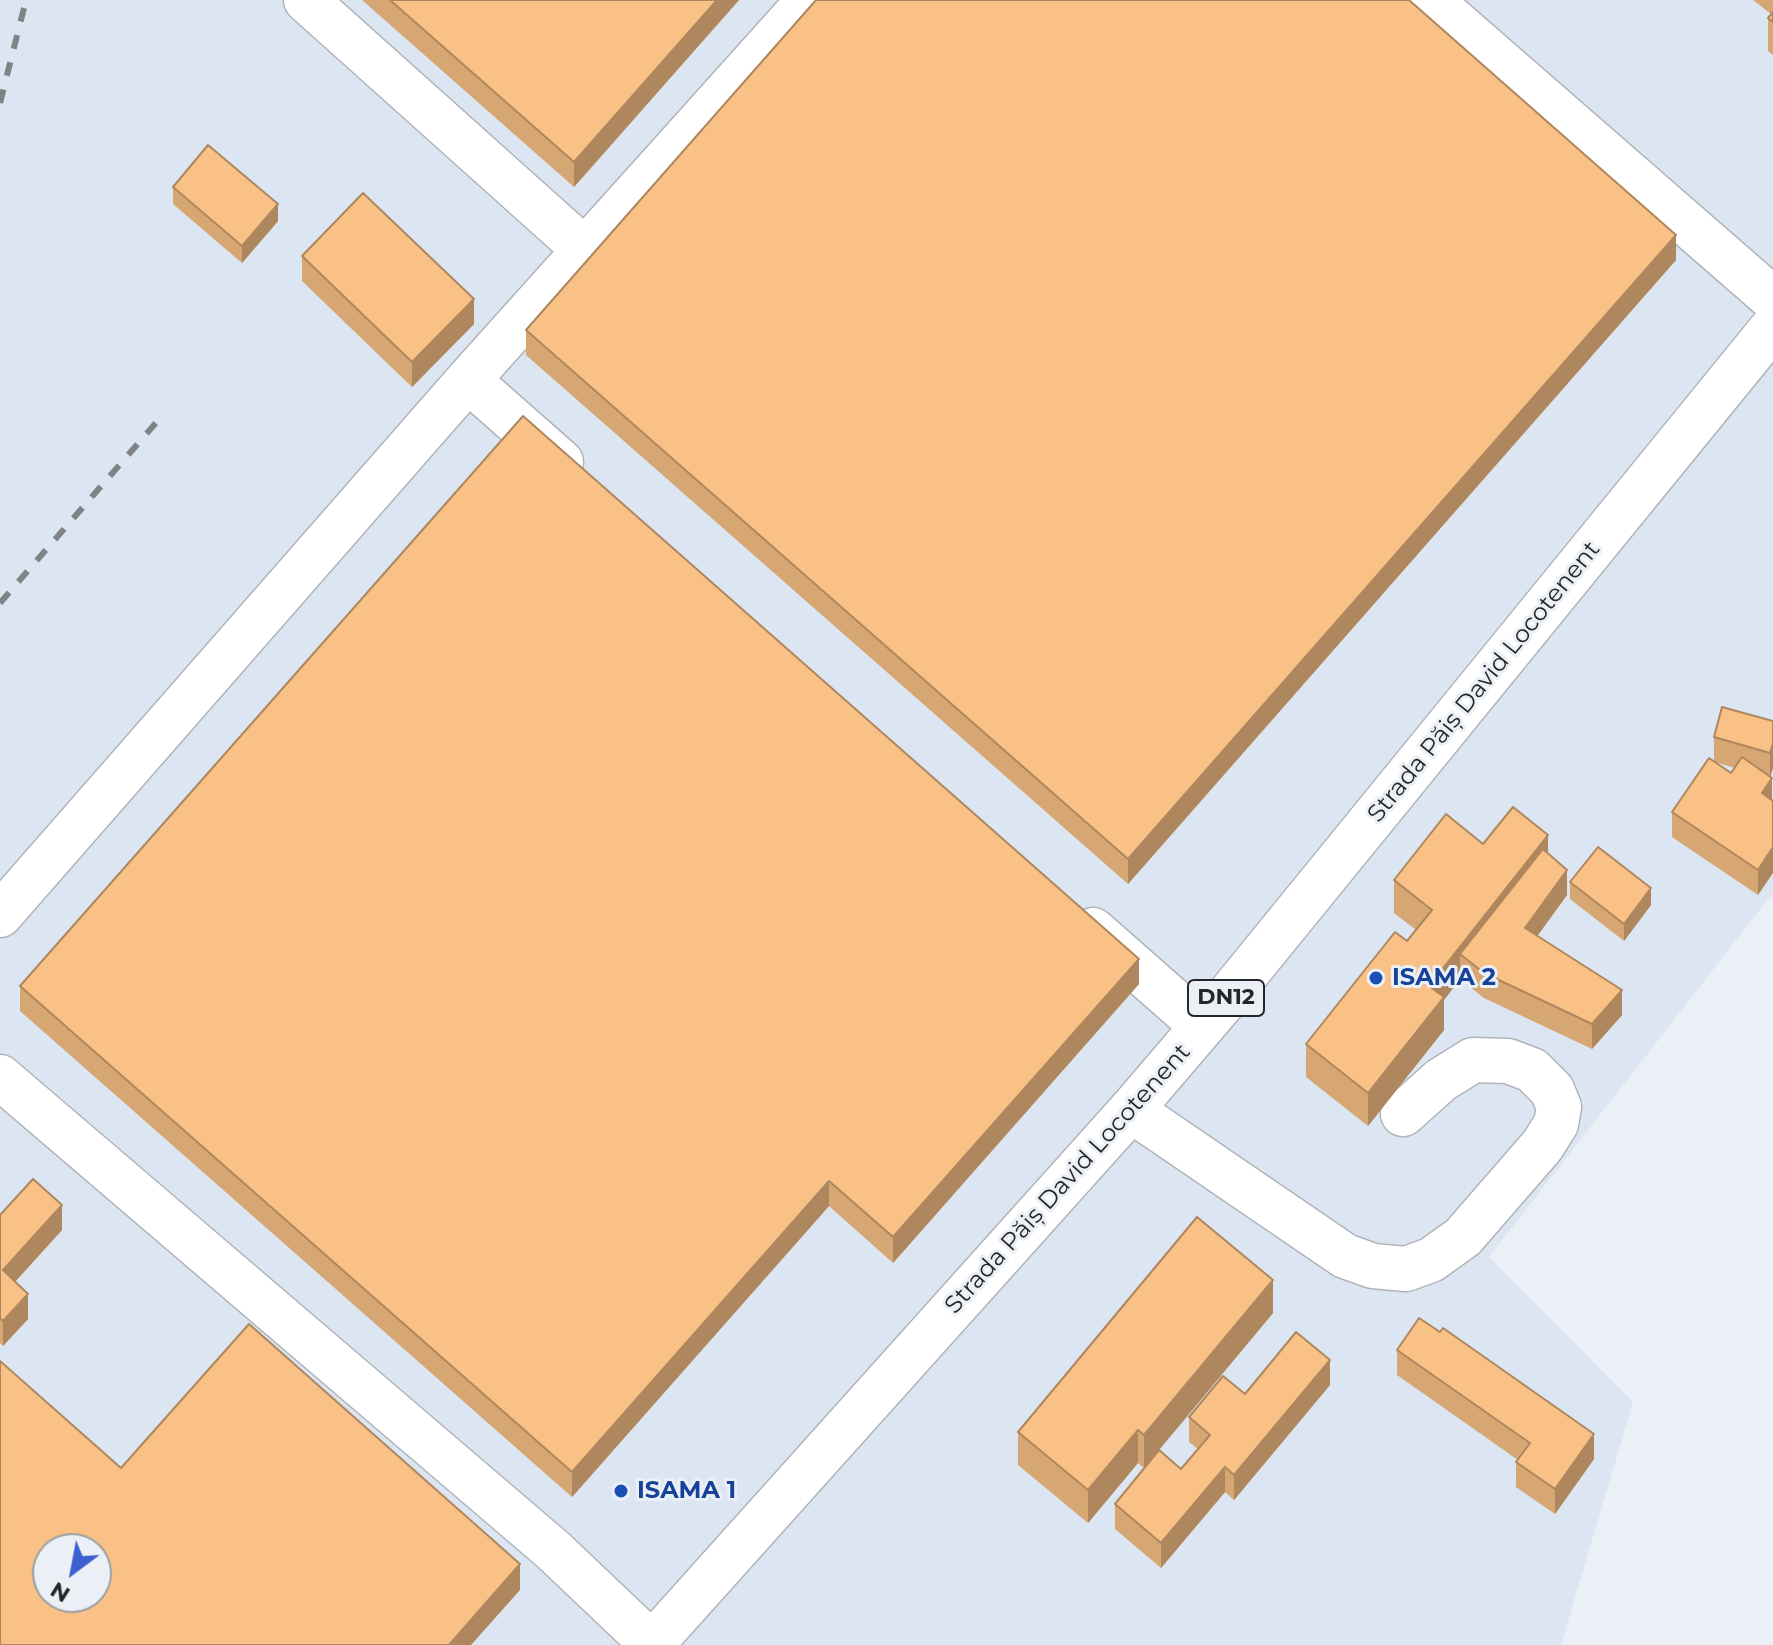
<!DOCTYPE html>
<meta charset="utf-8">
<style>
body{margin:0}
#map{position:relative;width:1773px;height:1645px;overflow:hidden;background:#ebf0f6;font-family:Montserrat,sans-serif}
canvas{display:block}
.north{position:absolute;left:32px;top:1533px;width:80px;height:80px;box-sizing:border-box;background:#ebf0f6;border:2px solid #9b9fa4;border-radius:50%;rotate:212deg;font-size:22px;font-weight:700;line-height:32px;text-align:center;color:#242628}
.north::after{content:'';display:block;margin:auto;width:28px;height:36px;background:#3d5fd1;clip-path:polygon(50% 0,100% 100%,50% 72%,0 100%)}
</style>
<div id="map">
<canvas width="1773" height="1645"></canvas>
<div class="north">N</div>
</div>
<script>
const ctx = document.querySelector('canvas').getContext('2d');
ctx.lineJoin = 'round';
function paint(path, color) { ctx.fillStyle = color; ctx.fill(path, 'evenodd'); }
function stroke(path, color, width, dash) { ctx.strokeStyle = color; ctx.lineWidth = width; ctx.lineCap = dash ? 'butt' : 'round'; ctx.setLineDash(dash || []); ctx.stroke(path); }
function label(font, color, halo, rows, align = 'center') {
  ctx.font = font + ' Montserrat,sans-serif'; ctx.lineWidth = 6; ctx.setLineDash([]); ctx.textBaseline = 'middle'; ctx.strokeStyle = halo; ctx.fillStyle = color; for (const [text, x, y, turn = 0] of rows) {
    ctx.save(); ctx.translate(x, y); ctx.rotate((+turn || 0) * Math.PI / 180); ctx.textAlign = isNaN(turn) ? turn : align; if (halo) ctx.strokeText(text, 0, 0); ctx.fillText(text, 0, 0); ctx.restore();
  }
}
paint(new Path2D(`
 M 0,0 L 1773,0 L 1773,893 L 1489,1257 L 1633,1402 L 1561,1645 L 0,1645 ZM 48,1549 L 96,1549 L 96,1597 L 48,1597 Z`), '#dce6f2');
const minor = new Path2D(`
 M 306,0 L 585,250
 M 1430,0 L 1773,299
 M 468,380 L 561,462
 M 0,915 L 468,380 L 809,0
 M 1093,930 L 1202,1026
 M 0,1077 L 553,1550 L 653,1645
 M 1131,1110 L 1345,1256 L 1373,1266 L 1406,1269 L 1431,1260 L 1463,1237 L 1542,1146 L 1556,1124 L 1559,1107 L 1552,1090 L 1532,1070 L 1508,1061 L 1473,1060 L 1441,1080 L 1403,1114`);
const major = new Path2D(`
 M 651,1645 L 1131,1110 L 1220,1006 L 1773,327`);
stroke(minor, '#afb4b9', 47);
stroke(major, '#afb4b9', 47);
stroke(minor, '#fff', 44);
stroke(major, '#fff', 44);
stroke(new Path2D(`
 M 0,103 L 26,0
 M 0,603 L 161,417`), '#7f8386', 6, [14, 14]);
paint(new Path2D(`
 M 362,0 L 739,0 L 574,187 Z
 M 1753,0 L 1773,0 L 1773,55 L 1768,51 L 1768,18 L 1771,14 Z
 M 173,187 L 278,221 L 242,263 L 173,204 Z
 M 302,256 L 474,324 L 412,387 L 302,281 Z
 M 1676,260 L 1128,884 L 526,355 L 526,330 Z
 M 1773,721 L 1771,777 L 1758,895 L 1672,837 L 1672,812 L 1714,762 L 1714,737 ZM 1715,762 L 1735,768 L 1731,773 Z
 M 1483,844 L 1548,854 L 1567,895 L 1537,936 L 1622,1015 L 1592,1049 L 1484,998 L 1460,979 L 1444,1000 L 1444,1030 L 1368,1126 L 1306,1077 L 1306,1044 L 1407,941 L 1416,930 L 1394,913 L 1394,880 Z
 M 1570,882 L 1651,905 L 1624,941 L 1570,899 Z
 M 1139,984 L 893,1263 L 829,1206 L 572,1497 L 20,1011 L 20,986 Z
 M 0,1215 L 62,1230 L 15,1282 L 28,1319 L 3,1346 L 0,1343 Z
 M 1273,1313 L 1144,1468 L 1138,1463 L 1088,1523 L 1018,1465 L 1018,1432 Z
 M 1397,1350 L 1594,1459 L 1555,1514 L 1516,1487 L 1516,1462 L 1518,1460 L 1397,1375 Z
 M 1330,1385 L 1234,1500 L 1225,1492 L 1161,1568 L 1115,1529 L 1115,1504 L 1181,1469 L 1198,1449 L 1189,1442 L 1189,1417 L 1245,1394 Z`), '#d6a673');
paint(new Path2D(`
 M 717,0 L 739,0 L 574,187 L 574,162 Z
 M 278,204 L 278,221 L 242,263 L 242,246 Z
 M 1676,235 L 1676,260 L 1128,884 L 1128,859 Z
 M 474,299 L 474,324 L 412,387 L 412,362 Z
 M 1773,743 L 1773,768 L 1770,778 L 1770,753 Z
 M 1772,778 L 1772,803 L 1762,793 Z
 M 1548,835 L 1548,868 L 1460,954 L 1460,979 L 1444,1000 L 1444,1030 L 1368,1126 L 1368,1093 L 1429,986 Z
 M 1773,847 L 1773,873 L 1758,895 L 1758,870 Z
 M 1567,870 L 1567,895 L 1525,953 L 1525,928 Z
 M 1651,888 L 1651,905 L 1624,941 L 1624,924 Z
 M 1139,959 L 1139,984 L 893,1263 L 893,1237 Z
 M 1622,990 L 1622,1015 L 1592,1049 L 1592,1024 Z
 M 829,1181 L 829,1206 L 572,1497 L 572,1472 Z
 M 62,1205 L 62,1230 L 3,1295 L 3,1270 Z
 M 1273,1280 L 1273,1313 L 1144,1468 L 1144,1435 Z
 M 28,1294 L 28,1319 L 3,1346 L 3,1321 Z
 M 1330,1360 L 1330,1385 L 1234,1500 L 1234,1475 Z
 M 1138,1430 L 1138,1463 L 1088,1523 L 1088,1490 Z
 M 1594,1434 L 1594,1459 L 1555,1514 L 1555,1489 Z
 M 1225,1467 L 1225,1492 L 1161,1568 L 1161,1543 Z
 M 520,1564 L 520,1590 L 471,1645 L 449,1645 Z`), '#ae875e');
const building = new Path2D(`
 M 390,0 L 717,0 L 574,162 Z
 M 816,0 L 1409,0 L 1676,235 L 1128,859 L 526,330 Z
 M 1773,12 L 1773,22 L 1768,18 Z
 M 208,145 L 278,204 L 242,246 L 173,187 Z
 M 363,193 L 474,299 L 412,362 L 302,256 Z
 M 523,416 L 1139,959 L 893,1237 L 829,1181 L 572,1472 L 20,986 Z
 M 1722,707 L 1773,721 L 1773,743 L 1770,753 L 1714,737 Z
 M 1742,757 L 1772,778 L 1762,793 L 1773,801 L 1773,847 L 1758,870 L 1672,812 L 1709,758 L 1731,773 Z
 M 1513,807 L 1548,835 L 1429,986 L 1444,997 L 1368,1093 L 1306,1044 L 1395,932 L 1407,941 L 1432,910 L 1394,880 L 1446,814 L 1483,844 Z
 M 1598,847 L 1651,888 L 1624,924 L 1570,882 Z
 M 1543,849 L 1567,870 L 1525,928 L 1622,990 L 1592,1024 L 1484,973 L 1460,954 Z
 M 33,1179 L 62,1205 L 3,1270 L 28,1294 L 3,1321 L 0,1318 L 0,1215 Z
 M 1197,1217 L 1273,1280 L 1144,1435 L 1138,1430 L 1088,1490 L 1018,1432 Z
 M 1419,1318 L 1440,1332 L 1443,1328 L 1594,1434 L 1555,1489 L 1516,1462 L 1530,1443 L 1397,1350 Z
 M 249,1324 L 520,1564 L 449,1645 L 0,1645 L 0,1361 L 121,1468 ZM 48,1549 L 96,1549 L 96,1597 L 48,1597 Z
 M 1296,1332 L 1330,1360 L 1234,1475 L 1225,1467 L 1161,1543 L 1115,1504 L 1159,1450 L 1181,1469 L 1210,1435 L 1189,1417 L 1223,1376 L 1245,1394 Z`);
paint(building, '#f9c186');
stroke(building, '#ae875e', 2);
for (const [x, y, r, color] of [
 [1376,978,8,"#1a4fb4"],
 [621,1491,8,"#1a4fb4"]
]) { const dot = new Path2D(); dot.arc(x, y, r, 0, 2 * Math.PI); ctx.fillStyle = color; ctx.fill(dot); stroke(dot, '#ebf0f6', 3); }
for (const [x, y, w] of [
 [1226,998,76]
]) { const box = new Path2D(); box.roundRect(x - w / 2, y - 18, w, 36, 6); ctx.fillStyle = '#ebf0f6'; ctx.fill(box); stroke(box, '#242628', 2); }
label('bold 22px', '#242628', null, [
 ["DN12",1226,998]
]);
label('24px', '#242628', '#ebf0f6', [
 ["Strada Păiș David Locotenent",1484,682,-51],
 ["Strada Păiș David Locotenent",1068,1179,-48]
]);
label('bold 24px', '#164399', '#ebf0f6', [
 ["ISAMA 2",1392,978],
 ["ISAMA 1",637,1491]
], 'left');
</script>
